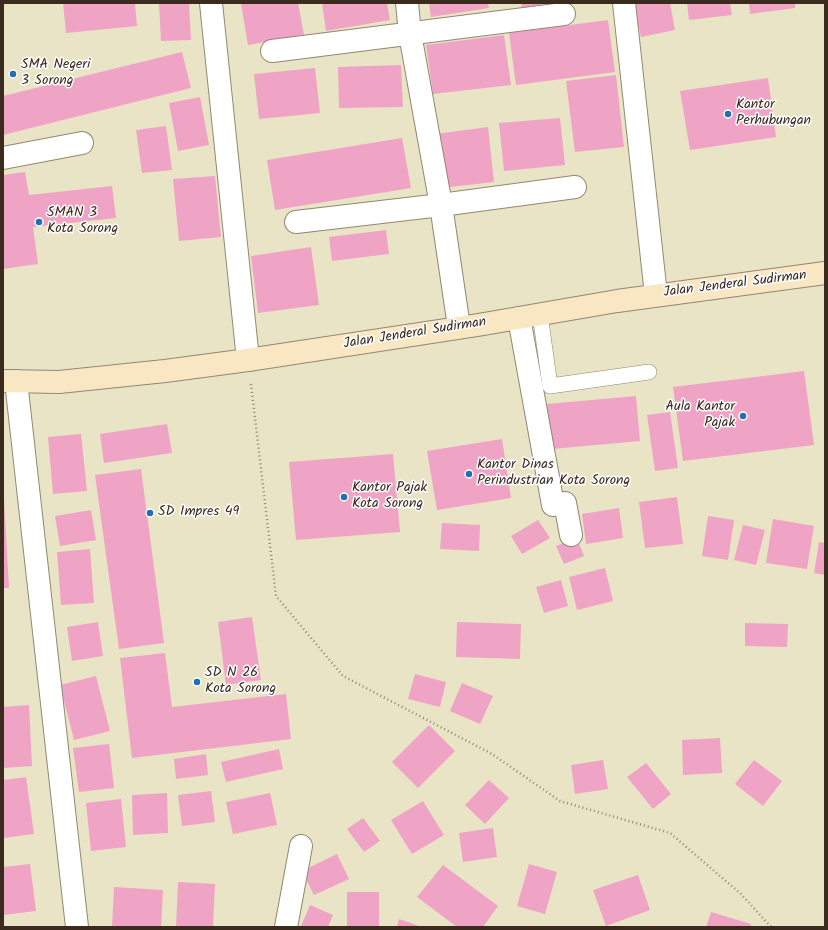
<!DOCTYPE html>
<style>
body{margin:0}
#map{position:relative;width:828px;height:930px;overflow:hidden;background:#e9e4c6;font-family:Kalam,sans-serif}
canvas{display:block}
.frame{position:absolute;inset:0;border:4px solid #3b2a1e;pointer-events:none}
</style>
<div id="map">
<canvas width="828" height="930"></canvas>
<div class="frame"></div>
</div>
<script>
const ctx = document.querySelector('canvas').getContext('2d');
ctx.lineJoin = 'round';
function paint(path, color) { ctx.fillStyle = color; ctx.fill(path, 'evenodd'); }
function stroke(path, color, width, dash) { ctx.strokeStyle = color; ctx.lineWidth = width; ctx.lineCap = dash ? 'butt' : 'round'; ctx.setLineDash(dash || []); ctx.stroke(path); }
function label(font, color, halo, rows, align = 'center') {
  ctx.font = font + ' Kalam,sans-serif'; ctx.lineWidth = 3; ctx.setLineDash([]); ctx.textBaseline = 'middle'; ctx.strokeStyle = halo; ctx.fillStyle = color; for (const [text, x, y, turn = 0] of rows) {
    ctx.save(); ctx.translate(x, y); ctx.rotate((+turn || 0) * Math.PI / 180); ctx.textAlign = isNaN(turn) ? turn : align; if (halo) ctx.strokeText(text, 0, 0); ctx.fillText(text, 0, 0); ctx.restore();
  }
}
paint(new Path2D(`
 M 63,3 L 135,3 L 137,26 L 66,33 Z
 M 159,3 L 189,3 L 191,40 L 161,41 Z
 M 249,3 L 298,3 L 304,35 L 248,45 L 241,4 Z
 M 322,3 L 387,3 L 390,20 L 326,31 Z
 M 429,3 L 488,3 L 489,8 L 431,17 Z
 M 521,3 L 545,3 L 545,4 L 522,8 Z
 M 634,3 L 670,3 L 675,30 L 641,37 Z
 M 687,3 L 730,3 L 732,15 L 689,20 Z
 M 749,3 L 795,3 L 795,8 L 750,14 Z
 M 608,20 L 615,72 L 516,85 L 509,33 Z
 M 504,35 L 511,85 L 433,94 L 426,45 Z
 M 182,52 L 191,88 L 3,135 L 3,96 Z
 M 401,65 L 403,107 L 339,108 L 338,67 Z
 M 315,68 L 320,113 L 259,119 L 254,74 Z
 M 616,75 L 624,147 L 575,152 L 566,81 Z
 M 768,78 L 776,137 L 690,150 L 680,91 Z
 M 200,97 L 209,145 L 178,151 L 169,103 Z
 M 560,118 L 565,165 L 504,171 L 499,123 Z
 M 166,126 L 172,170 L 142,173 L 136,130 Z
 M 488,127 L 494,182 L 442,188 L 436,134 Z
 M 402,138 L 411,188 L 275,210 L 267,160 Z
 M 25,172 L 29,195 L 112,186 L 116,218 L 33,227 L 38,264 L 3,269 L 3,175 Z
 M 215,176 L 221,237 L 179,241 L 173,179 Z
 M 386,230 L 389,254 L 332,261 L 329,237 Z
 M 311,247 L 319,305 L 258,313 L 251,256 Z
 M 804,371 L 814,445 L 683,461 L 673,387 Z
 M 636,396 L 640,441 L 552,449 L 547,404 Z
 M 670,412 L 678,468 L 655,471 L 647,415 Z
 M 167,424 L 172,453 L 104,463 L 100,434 Z
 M 81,434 L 87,491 L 53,494 L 48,437 Z
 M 502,439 L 511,498 L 437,510 L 427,451 Z
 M 393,454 L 400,532 L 296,540 L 289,462 Z
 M 141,469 L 164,643 L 119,649 L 95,475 Z
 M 677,497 L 683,544 L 645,548 L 639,502 Z
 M 3,498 L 4,498 L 9,588 L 3,588 Z
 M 619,508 L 623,538 L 586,544 L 582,514 Z
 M 91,510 L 96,540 L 60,546 L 55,516 Z
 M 708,516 L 734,520 L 728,560 L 702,556 Z
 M 773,519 L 814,526 L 807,569 L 766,563 Z
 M 538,520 L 550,538 L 522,554 L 511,536 Z
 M 442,523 L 480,525 L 479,551 L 440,549 Z
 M 743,525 L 765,530 L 756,565 L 734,560 Z
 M 577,538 L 584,556 L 564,564 L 556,546 Z
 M 819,542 L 825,543 L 825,575 L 814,573 Z
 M 90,549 L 94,603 L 61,605 L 57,552 Z
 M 605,568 L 613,601 L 577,610 L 569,577 Z
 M 561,580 L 568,606 L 544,613 L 536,587 Z
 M 252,617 L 261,680 L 226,685 L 218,622 Z
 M 98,622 L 103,656 L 72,661 L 67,627 Z
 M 457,622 L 521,624 L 520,659 L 456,657 Z
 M 745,623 L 788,624 L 787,647 L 745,646 Z
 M 165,653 L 172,707 L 286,694 L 291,739 L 132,758 L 120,658 Z
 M 415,674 L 446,682 L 440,707 L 408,699 Z
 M 96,676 L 110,731 L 74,740 L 60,685 Z
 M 462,683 L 493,696 L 480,724 L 450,711 Z
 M 29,705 L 32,766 L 3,768 L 3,707 Z
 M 429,725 L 455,751 L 418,788 L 392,762 Z
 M 720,738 L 722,773 L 683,775 L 682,740 Z
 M 109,744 L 114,788 L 79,792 L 73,748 Z
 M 279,749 L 283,769 L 226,782 L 221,762 Z
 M 206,754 L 208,775 L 176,779 L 174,759 Z
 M 603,760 L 608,789 L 575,794 L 571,765 Z
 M 754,760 L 782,781 L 763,806 L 735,784 Z
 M 646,763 L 671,794 L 653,809 L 627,777 Z
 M 26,777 L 34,834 L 3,838 L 3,780 Z
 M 489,780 L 509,798 L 485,824 L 465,805 Z
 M 211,791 L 215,822 L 182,826 L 178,795 Z
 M 167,793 L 168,833 L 133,835 L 132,795 Z
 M 270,793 L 277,825 L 233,834 L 226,802 Z
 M 121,799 L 126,847 L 91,851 L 86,803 Z
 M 423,801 L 444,835 L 412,854 L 391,820 Z
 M 363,818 L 380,841 L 364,852 L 347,829 Z
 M 493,828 L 497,857 L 463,862 L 459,833 Z
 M 337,854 L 349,879 L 314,895 L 302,871 Z
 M 30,864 L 36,911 L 3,915 L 3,867 Z
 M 529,864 L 557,872 L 545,914 L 517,906 Z
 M 443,865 L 498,906 L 483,927 L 457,927 L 417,897 Z
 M 638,875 L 650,910 L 606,926 L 593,890 Z
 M 178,882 L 215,884 L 213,927 L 176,927 Z
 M 114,887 L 163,890 L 161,927 L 112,927 Z
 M 347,892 L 379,892 L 379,927 L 347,927 Z
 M 310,905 L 333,915 L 328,927 L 304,927 L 301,926 Z
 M 711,912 L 751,924 L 750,927 L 706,927 Z
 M 399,919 L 422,927 L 397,927 Z`), '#f0a4c5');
const lane = new Path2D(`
 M 540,314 L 550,386 L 649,372`);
const street = new Path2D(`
 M 211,3 L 248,360
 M 407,3 L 410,34 L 441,205 L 459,327
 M 624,3 L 656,295
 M 272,51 L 564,14
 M 3,158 L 82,143
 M 296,222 L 441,205 L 575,187
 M 519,318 L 553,505 L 565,503 L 571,535
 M 16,381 L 77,927
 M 286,927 L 301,846`);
const secondary = new Path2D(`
 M 3,381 L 59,382 L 165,371 L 248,360 L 478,325 L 617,301 L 825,273`);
stroke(lane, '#928772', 16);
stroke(street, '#928772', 24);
stroke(secondary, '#928772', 24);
stroke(new Path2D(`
 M 251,384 L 276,596 L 343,676 L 492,754 L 560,801 L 670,833 L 741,894 L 771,927`), '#928772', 2.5, [1, 3]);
stroke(lane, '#fff', 15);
stroke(street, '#fff', 22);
stroke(secondary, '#f9e7c3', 22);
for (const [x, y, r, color] of [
 [13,74,4,"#1f6fb2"],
 [728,114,4,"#1f6fb2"],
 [39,222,4,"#1f6fb2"],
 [743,416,4,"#1f6fb2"],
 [469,474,4,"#1f6fb2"],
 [344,497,4,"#1f6fb2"],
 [150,513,4,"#1f6fb2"],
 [197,682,4,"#1f6fb2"]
]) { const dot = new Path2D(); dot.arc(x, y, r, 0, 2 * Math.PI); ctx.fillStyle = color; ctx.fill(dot); stroke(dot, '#fff', 1.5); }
label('14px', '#3b2a1e', '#fff', [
 ["SMA Negeri",21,66],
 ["3 Sorong",21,82],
 ["Kantor",736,106],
 ["Perhubungan",736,122],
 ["SMAN 3",47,214],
 ["Kota Sorong",47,230],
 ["Aula Kantor",735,408,"right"],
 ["Pajak",735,424,"right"],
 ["Kantor Dinas",477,466],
 ["Perindustrian Kota Sorong",477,482],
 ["Kantor Pajak",352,489],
 ["Kota Sorong",352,505],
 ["SD Impres 49",158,513],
 ["SD N 26",205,674],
 ["Kota Sorong",205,690]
], 'left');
label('14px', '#3b2a1e', '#fff', [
 ["Jalan Jenderal Sudirman",735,285,-7],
 ["Jalan Jenderal Sudirman",415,334,-9]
]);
</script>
